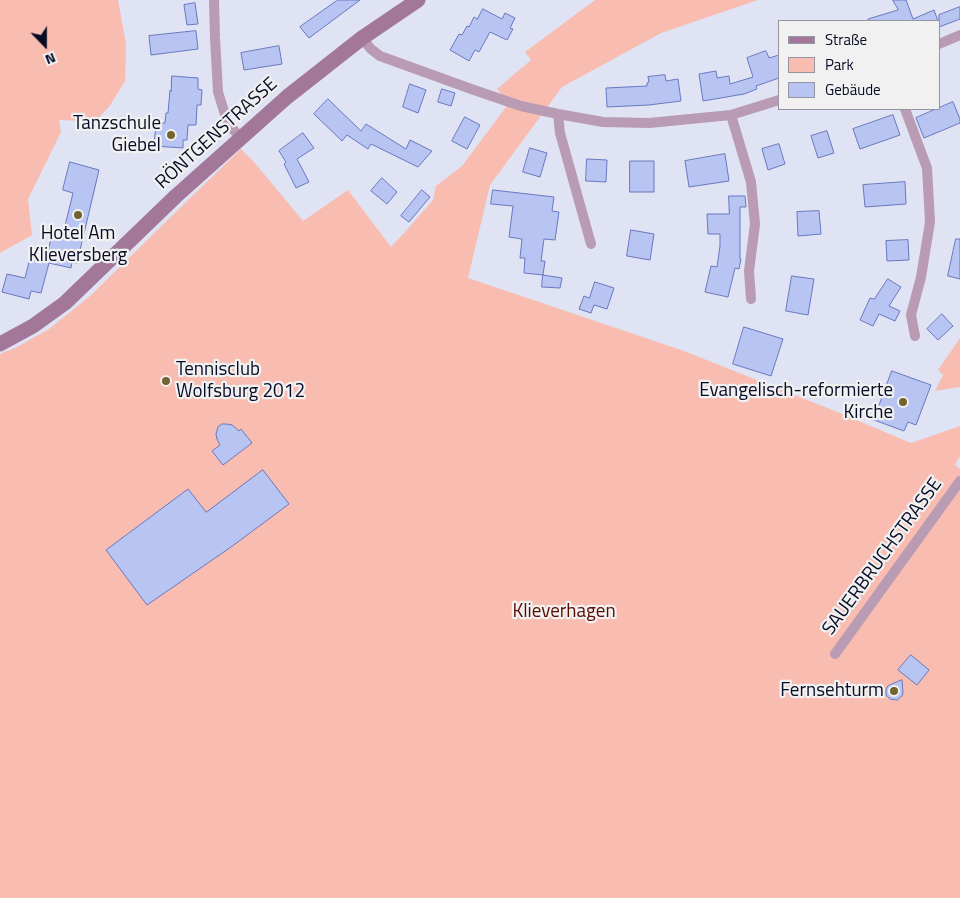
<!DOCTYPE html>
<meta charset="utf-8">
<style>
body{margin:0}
#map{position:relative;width:960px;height:898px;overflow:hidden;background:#dfe3f3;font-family:"Titillium Web",sans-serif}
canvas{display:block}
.legend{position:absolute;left:778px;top:20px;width:162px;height:90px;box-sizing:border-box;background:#f1f1f1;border:1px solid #9495a0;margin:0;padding:6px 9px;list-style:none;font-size:15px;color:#080b26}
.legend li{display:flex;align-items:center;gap:10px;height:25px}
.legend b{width:25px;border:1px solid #9495a0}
.north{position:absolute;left:20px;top:20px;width:50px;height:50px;-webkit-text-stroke:4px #f1f1f1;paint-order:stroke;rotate:158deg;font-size:14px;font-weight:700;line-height:20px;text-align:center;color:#080b26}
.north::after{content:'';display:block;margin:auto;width:18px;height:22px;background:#080b26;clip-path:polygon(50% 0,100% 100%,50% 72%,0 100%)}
</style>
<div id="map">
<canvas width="960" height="898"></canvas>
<ul class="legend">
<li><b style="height:6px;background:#a3779a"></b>Straße</li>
<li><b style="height:14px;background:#f8bdb0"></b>Park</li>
<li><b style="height:14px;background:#b8c4f2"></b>Gebäude</li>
</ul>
<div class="north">N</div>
</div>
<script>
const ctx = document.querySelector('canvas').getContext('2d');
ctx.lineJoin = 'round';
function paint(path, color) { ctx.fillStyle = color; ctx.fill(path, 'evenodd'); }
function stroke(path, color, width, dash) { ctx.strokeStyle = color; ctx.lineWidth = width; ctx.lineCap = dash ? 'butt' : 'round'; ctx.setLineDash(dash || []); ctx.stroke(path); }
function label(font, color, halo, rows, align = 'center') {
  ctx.font = font + ' "Titillium Web",sans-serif'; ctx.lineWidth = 4.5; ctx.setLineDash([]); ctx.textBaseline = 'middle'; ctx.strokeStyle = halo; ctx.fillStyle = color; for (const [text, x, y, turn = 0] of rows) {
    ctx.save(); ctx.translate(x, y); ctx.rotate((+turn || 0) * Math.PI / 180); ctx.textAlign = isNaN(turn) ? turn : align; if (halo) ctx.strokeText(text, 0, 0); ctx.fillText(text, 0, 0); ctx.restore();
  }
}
paint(new Path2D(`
 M 0,0 L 118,0 L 126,44 L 125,81 L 109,107 L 98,118 L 86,121 L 59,120 L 61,132 L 28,199 L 32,235 L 0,253 Z
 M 595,0 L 758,0 L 661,33 L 562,87 L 490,185 L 468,278 L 684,351 L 835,411 L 911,443 L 960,426 L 960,456 L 955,465 L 960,469 L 960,898 L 0,898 L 0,354 L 17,347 L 49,329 L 90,296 L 185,203 L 241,149 L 254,162 L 303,221 L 348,190 L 391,247 L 405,232 L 433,200 L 436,186 L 462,166 L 509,103 L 497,89 L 531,60 L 525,52 Z
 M 960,338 L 960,387 L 935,391 L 943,375 L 938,370 Z`), '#f8bdb0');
const building = new Path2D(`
 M 338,0 L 360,0 L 309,38 L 300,27 Z
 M 893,0 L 906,0 L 913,19 L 934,10 L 938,21 L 868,21 L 868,19 L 898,10 Z
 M 195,3 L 198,24 L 187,25 L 184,5 Z
 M 960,7 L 960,19 L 939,27 L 939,15 Z
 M 483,9 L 502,19 L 505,13 L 515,18 L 510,28 L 513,29 L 507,40 L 490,32 L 479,52 L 475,50 L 469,61 L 450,50 L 459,34 L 462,35 L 467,26 L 469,27 L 474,17 L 477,19 Z
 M 196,31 L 198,49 L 151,55 L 149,36 Z
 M 279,46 L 282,64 L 244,70 L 241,53 Z
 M 766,51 L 769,58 L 779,55 L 779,78 L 756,86 L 757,89 L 744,94 L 703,101 L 699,74 L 716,71 L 717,78 L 729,76 L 730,84 L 753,77 L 747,58 Z
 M 665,75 L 666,81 L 678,79 L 681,101 L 649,105 L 607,107 L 606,88 L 647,86 L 647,83 L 649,82 L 648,77 Z
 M 172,76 L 198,78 L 198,89 L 202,90 L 201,105 L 197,105 L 196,125 L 188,125 L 187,140 L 183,140 L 183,148 L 154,146 L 156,123 L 165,123 L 166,113 L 168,113 L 170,90 L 171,91 Z
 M 410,84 L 426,90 L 418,113 L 403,107 Z
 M 442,89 L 455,93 L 451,106 L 438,102 Z
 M 328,99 L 361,131 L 366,124 L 406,149 L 410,140 L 432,151 L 418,167 L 371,144 L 368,149 L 347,135 L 342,141 L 314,114 Z
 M 953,102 L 960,119 L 960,123 L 924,138 L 916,118 Z
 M 893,115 L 900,135 L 860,149 L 853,129 Z
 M 465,117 L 480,125 L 467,149 L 452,141 Z
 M 827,131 L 834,153 L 818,158 L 811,136 Z
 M 303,133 L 314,148 L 297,159 L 309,182 L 296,188 L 284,164 L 286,162 L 279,151 Z
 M 779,144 L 785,164 L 768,170 L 762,149 Z
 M 530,148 L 547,153 L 540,177 L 523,172 Z
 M 725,154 L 729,181 L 689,187 L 685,161 Z
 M 587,159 L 607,160 L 606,182 L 586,181 Z
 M 630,161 L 654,161 L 654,192 L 630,192 Z
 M 70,162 L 99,170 L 77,263 L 72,262 L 71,268 L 49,263 L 41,293 L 31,291 L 29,299 L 2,292 L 7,274 L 25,278 L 30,258 L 40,260 L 42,253 L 47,255 L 52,235 L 62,238 L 73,193 L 63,190 Z
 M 382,178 L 397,192 L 387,204 L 371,191 Z
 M 905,182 L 906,204 L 865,207 L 863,185 Z
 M 422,190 L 430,197 L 409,222 L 401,216 Z
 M 493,190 L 554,197 L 552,211 L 559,212 L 555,240 L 544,239 L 541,261 L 545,261 L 543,275 L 524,273 L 525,258 L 520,258 L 522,239 L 509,237 L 513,206 L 491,204 Z
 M 729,196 L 745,196 L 746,207 L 740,207 L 740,259 L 741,259 L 739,269 L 735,268 L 728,297 L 705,292 L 711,266 L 717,267 L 720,246 L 720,234 L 708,234 L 707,214 L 729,214 Z
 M 819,211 L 821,234 L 798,236 L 797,212 Z
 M 631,230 L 654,234 L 650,260 L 627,256 Z
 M 956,239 L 960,239 L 960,279 L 948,276 Z
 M 908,240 L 909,260 L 887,261 L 886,241 Z
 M 543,275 L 562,278 L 560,288 L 542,287 Z
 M 792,276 L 814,279 L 808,315 L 786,311 Z
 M 888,279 L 901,287 L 889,306 L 900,311 L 895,321 L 879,314 L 873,326 L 860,320 L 870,298 L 874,299 Z
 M 595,282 L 614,288 L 607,309 L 594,305 L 591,313 L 579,309 L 584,296 L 589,298 Z
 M 942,314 L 953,326 L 938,340 L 927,329 Z
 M 744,327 L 783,339 L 771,376 L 733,364 Z
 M 892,371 L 931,385 L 916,425 L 908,422 L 904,431 L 874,420 Z
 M 222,424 L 227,424 L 232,425 L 239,431 L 241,429 L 252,443 L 223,465 L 212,451 L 220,445 L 217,439 L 216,434 L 218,427 Z
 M 263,470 L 289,504 L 231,547 L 147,605 L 106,550 L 188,489 L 206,512 Z
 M 911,655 L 929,670 L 917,685 L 898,670 Z
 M 902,680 L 903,693 L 902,696 L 897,700 L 890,699 L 886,695 L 886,689 L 888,686 Z`);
paint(building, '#b8c4f2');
stroke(building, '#6978bf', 1);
stroke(new Path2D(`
 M 214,0 L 215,38 L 218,92 L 228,124 L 241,138
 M 362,38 L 371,49 L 380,56 L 474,90 L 521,106 L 558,114 L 603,122 L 649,123 L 731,115 L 779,100
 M 939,44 L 960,35
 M 905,109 L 927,168 L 930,222 L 921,277 L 911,315 L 915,336
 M 558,114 L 560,133 L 591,244
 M 731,115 L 751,182 L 755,224 L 749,271 L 751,299
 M 835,654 L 960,481`), '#b99bb3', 10);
stroke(new Path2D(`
 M 0,344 L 33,326 L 65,303 L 176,196 L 287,97 L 362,38 L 418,0`), '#a3779a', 15);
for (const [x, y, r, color] of [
 [171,135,5,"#726330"],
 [78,215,5,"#726330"],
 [166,381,5,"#726330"],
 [903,402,5,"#726330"],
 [894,691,5,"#726330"]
]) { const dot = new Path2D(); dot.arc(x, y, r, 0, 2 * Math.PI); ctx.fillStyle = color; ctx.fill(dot); stroke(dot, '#f1f1f1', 2); }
label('19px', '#080b26', '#f1f1f1', [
 ["Tanzschule",161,124],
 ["Giebel",161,146],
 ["Hotel Am",78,234,"center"],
 ["Klieversberg",78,256,"center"],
 ["Tennisclub",176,370,"left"],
 ["Wolfsburg 2012",176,392,"left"],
 ["Evangelisch-reformierte",893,391],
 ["Kirche",893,413],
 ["Fernsehturm",884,691]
], 'right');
label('19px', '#080b26', '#f1f1f1', [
 ["RÖNTGENSTRASSE",217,134,-42],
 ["SAUERBRUCHSTRASSE",883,557,-54]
]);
label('19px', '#5c0a00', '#f1f1f1', [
 ["Klieverhagen",564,612]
]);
</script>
